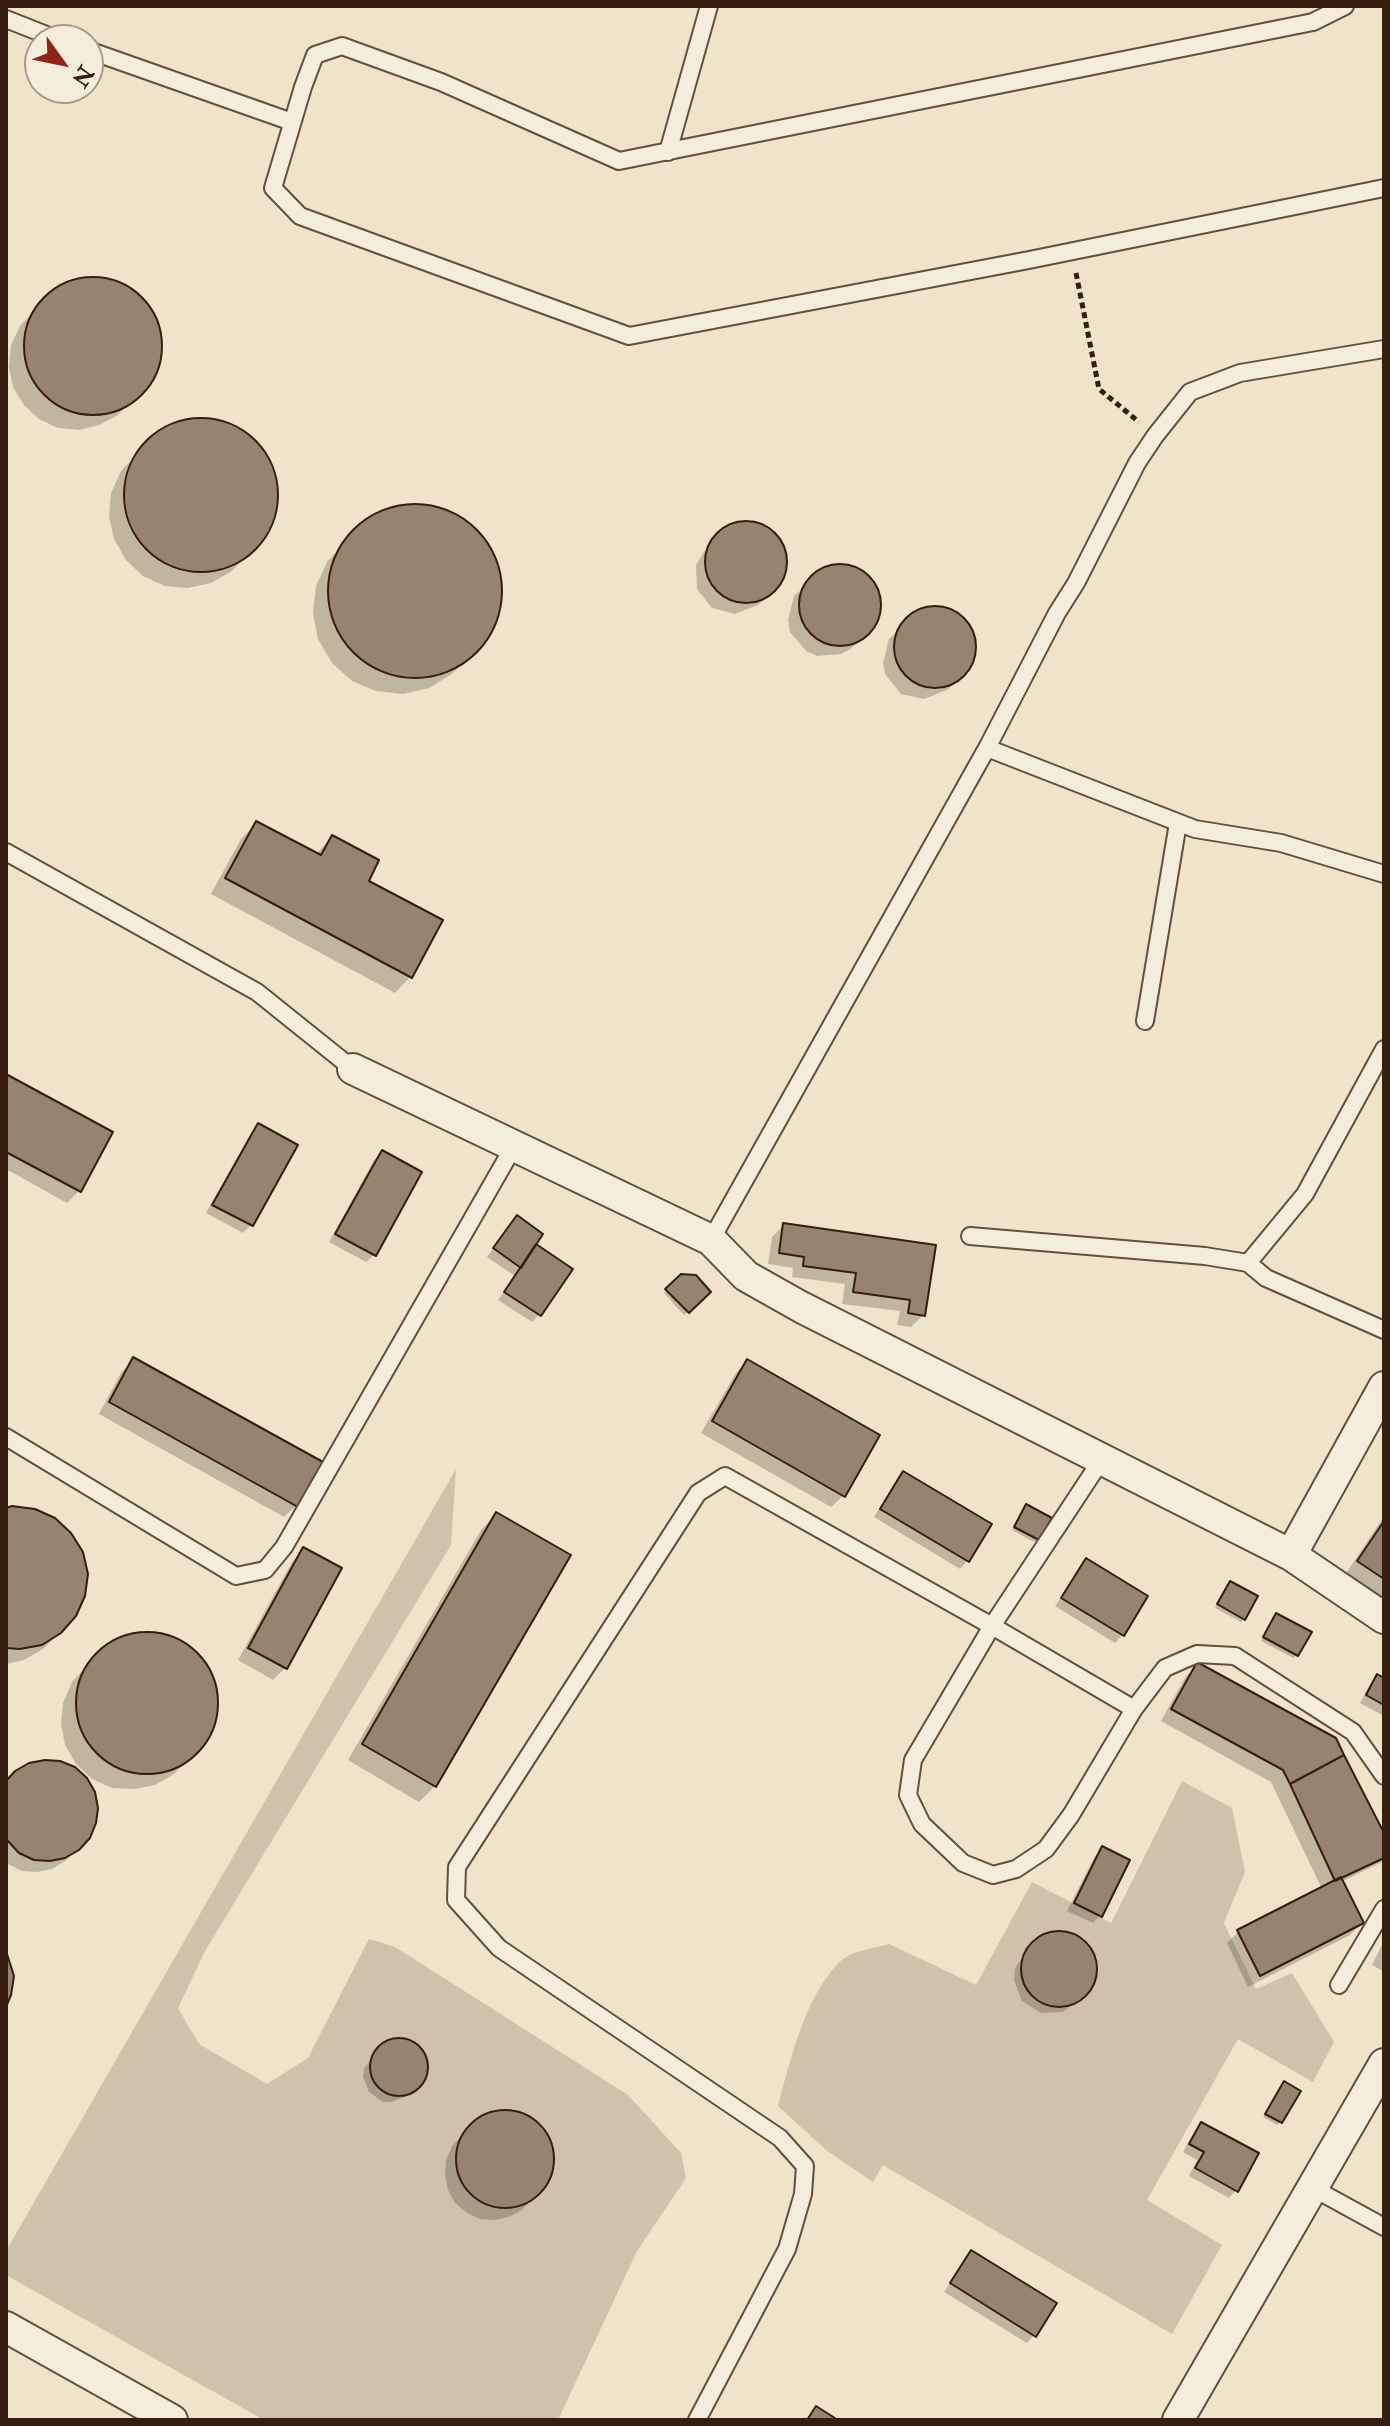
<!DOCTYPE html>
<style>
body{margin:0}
#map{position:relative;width:1390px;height:2426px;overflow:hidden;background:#efe3c9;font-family:"IM FELL Double Pica",serif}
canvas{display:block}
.frame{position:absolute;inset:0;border:8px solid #361d10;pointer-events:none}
.north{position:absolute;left:24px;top:24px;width:80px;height:80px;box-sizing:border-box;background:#f5eddc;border:2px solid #a99a8a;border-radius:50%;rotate:123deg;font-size:22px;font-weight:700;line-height:32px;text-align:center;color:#361d10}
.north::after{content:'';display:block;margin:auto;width:28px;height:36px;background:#8f2418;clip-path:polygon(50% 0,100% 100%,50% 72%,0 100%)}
</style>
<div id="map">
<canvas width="1390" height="2426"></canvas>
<div class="frame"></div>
<div class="north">N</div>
</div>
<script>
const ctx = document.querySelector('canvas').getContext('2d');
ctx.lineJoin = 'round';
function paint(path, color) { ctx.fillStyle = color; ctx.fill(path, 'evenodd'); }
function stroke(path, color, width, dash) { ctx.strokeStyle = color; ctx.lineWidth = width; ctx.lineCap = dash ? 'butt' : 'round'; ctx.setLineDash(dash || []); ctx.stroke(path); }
paint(new Path2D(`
 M 456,1469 L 451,1545 L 205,1951 L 178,2008 L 199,2044 L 267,2084 L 308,2058 L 369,1939 L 395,1947 L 628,2095 L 681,2153 L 686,2178 L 637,2251 L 558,2420 L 264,2420 L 6,2275 L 6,2251 Z
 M 1182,1781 L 1232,1808 L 1245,1872 L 1224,1923 L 1256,1989 L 1292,1973 L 1334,2042 L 1313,2082 L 1238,2039 L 1147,2200 L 1222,2245 L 1172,2334 L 883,2165 L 873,2182 L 826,2150 L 778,2106 C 790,2061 806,1992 842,1960 C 852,1951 876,1948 889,1944 L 976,1985 L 1032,1882 L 1111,1923 Z`), '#d0c1aa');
paint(new Path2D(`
 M 89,279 L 110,281 L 129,289 L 145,303 L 155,321 L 160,342 L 157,363 L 149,382 L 118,415 L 99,425 L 79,430 L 58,428 L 39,419 L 24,405 L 13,387 L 9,367 L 11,345 L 20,326 L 50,294 L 69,283 Z
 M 197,420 L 221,422 L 242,431 L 260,447 L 272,468 L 277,491 L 274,515 L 264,536 L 232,571 L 211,583 L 188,588 L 165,586 L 143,576 L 126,560 L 114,539 L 109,516 L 111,493 L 121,471 L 154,436 L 174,424 Z
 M 411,506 L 437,509 L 462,519 L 482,537 L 495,560 L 500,587 L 497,613 L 486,638 L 452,674 L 429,688 L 403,694 L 376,691 L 352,681 L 332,663 L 318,639 L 313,613 L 316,586 L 327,562 L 361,525 L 385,511 Z
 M 756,524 L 777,537 L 785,560 L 779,583 L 758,605 L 735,614 L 712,608 L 697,589 L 696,565 L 709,544 L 722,532 L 732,526 Z
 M 850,566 L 861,571 L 877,590 L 879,602 L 873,626 L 852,648 L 841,654 L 817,656 L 806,651 L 790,632 L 788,620 L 794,596 L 826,568 Z
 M 945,609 L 956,614 L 972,633 L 974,645 L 968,669 L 947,690 L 924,699 L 901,694 L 885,674 L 883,663 L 889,639 L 921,610 Z
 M 257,823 L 317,853 L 332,837 L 366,882 L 440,921 L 410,977 L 395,993 L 211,894 L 241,839 Z
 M 6,1077 L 110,1133 L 79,1191 L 67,1203 L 6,1169 Z
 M 258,1125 L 295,1146 L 251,1225 L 243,1233 L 206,1213 L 251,1133 Z
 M 382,1152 L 374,1255 L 366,1262 L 329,1242 L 374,1160 Z
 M 510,1225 L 533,1245 L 539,1315 L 532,1322 L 498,1300 L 515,1276 L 487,1257 Z
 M 784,1225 L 933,1246 L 923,1315 L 911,1327 L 897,1325 L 900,1311 L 842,1304 L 845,1284 L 792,1277 L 793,1268 L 768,1264 L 772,1237 Z
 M 682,1276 L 709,1292 L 684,1315 L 664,1293 Z
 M 134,1360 L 296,1506 L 284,1517 L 99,1414 L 122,1371 Z
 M 747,1361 L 843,1496 L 831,1507 L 701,1433 L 736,1373 Z
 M 904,1474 L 967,1561 L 960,1569 L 874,1517 L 896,1481 Z
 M 6,1510 L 60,1632 L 43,1649 L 24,1660 L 6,1664 Z
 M 1023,1510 L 1038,1539 L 1034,1542 L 1012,1530 Z
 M 496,1514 L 435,1786 L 419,1802 L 348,1760 L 481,1530 Z
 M 1384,1516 L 1384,1604 L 1343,1578 Z
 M 303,1550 L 339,1569 L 285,1668 L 273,1680 L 238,1660 L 292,1562 Z
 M 1086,1561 L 1122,1635 L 1115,1643 L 1055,1606 Z
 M 1227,1586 L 1244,1618 L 1241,1622 L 1215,1608 Z
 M 1276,1615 L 1297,1655 L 1293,1658 L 1261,1641 Z
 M 144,1634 L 165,1636 L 185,1645 L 201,1659 L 212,1678 L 217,1699 L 215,1721 L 205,1741 L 174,1774 L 155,1785 L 134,1789 L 112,1788 L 92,1779 L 76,1764 L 65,1745 L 61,1724 L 63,1703 L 72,1682 L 103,1649 L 122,1638 Z
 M 1198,1665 L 1384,1837 L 1384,1861 L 1341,1882 L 1362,1923 L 1350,1935 L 1248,1987 L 1227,1943 L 1238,1932 L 1322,1889 L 1271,1782 L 1161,1721 L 1186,1676 Z
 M 1378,1677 L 1384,1680 L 1384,1716 L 1360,1703 L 1370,1684 Z
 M 6,1783 L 78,1848 L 65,1861 L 52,1869 L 37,1872 L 22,1871 L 6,1863 Z
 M 1103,1848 L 1100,1915 L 1093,1923 L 1067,1911 L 1095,1856 Z
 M 1058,1932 L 1069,1933 L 1088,1946 L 1096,1966 L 1090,1989 L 1082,1997 L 1063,2012 L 1041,2013 L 1022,2001 L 1014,1980 L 1015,1968 L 1036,1940 Z
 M 1384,1941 L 1384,1972 L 1372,1965 Z
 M 397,2040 L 405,2040 L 420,2050 L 424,2057 L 425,2073 L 407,2096 L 391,2102 L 383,2102 L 369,2092 L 363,2077 L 364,2069 L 381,2046 Z
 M 1281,2087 L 1281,2122 L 1277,2125 L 1263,2117 Z
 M 503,2111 L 518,2113 L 531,2119 L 542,2129 L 550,2142 L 553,2157 L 551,2172 L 545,2185 L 522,2210 L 509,2217 L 495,2220 L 480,2219 L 467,2213 L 455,2203 L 448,2190 L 445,2175 L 446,2160 L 452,2146 L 476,2122 L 489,2115 Z
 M 1201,2124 L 1236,2190 L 1229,2198 L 1189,2176 L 1197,2160 L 1183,2152 L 1194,2132 Z
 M 971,2252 L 1034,2335 L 1027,2343 L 944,2292 Z`), '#0003');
const building = new Path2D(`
 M24 346a69 69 0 1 1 138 0a69 69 0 1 1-138 0Z
 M124 495a77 77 0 1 1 154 0a77 77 0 1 1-154 0Z
 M328 591a87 87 0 1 1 174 0a87 87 0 1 1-174 0Z
 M705 562a41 41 0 1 1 82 0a41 41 0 1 1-82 0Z
 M799 605a41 41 0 1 1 82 0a41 41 0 1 1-82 0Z
 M894 647a41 41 0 1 1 82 0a41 41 0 1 1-82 0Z
 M 256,821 L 321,855 L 332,835 L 379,860 L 369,881 L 443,920 L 412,978 L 225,878 Z
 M 6,1074 L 113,1132 L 81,1192 L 6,1152 Z
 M 258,1123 L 298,1145 L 253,1226 L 212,1205 Z
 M 382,1150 L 422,1172 L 376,1256 L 335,1234 Z
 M 517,1215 L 543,1234 L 521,1268 L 493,1248 Z
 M 783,1223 L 936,1245 L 925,1316 L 908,1313 L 910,1300 L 853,1292 L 856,1273 L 803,1266 L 804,1257 L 779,1253 Z
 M 536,1244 L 573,1269 L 541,1316 L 504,1292 Z
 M 681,1274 L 696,1275 L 711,1292 L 689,1313 L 665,1289 Z
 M 133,1357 L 323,1462 L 298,1507 L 109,1402 Z
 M 747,1359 L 880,1435 L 845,1497 L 712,1421 Z
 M 903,1471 L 992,1524 L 969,1562 L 880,1509 Z
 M 1026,1504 L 1052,1518 L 1039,1540 L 1014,1527 Z
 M 12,1506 L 35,1509 L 55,1518 L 71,1533 L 83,1552 L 88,1574 L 85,1596 L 76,1616 L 61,1633 L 42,1645 L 20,1649 L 6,1648 L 6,1508 Z
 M 496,1512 L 571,1555 L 436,1787 L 362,1744 Z
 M 1384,1521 L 1384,1579 L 1357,1561 Z
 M 303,1547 L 342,1568 L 287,1669 L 248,1648 Z
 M 1086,1558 L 1148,1596 L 1124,1636 L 1061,1598 Z
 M 1230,1581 L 1258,1596 L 1245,1620 L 1217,1604 Z
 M 1276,1613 L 1312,1632 L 1298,1656 L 1263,1637 Z
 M76 1703a71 71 0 1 1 142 0a71 71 0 1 1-142 0Z
 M 1197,1662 L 1336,1738 L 1344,1755 L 1290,1784 L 1283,1770 L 1171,1709 Z
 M 1377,1674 L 1384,1678 L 1384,1705 L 1366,1695 Z
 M 1344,1755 L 1384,1833 L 1384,1858 L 1335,1881 L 1290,1784 Z
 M 45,1760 L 60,1761 L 75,1767 L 87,1778 L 95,1792 L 98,1808 L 96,1823 L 90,1838 L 79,1850 L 65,1858 L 50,1861 L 34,1860 L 19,1853 L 6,1839 L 6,1781 L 15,1771 L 29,1763 Z
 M 1102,1846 L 1130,1860 L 1102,1917 L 1074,1903 Z
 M 1341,1877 L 1364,1923 L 1260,1976 L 1237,1930 Z
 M1021 1969a38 38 0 1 1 76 0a38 38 0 1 1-76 0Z
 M 6,1951 L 14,1976 L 11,1995 L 6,2007 Z
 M370 2067a29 29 0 1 1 58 0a29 29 0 1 1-58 0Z
 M 1284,2081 L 1301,2091 L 1282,2123 L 1265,2114 Z
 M456 2159a49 49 0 1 1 98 0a49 49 0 1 1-98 0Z
 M 1201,2122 L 1259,2153 L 1238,2192 L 1195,2168 L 1204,2152 L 1189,2144 Z
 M 971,2250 L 1057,2303 L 1036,2337 L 950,2283 Z
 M 816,2406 L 838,2420 L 807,2420 Z`);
paint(building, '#968470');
stroke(building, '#361d10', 2);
const service = new Path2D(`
 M 1345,6 L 1313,22 L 619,161 L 441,82 L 342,46 L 315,55 L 303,87 L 273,188 L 300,216 L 629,336 L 1029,260 L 1384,188
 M 6,19 L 59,40
 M 88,50 L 292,122
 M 668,152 L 709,6
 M 987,748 L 1195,829 L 1281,843 L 1384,874
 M 6,852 L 257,992 L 353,1069
 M 1145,1021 L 1178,823
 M 970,1236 L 1205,1256 L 1248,1263 L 1266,1278 L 1384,1330
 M 711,1240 L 987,748 L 1057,613 L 1076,583 L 1137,463 L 1155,436 L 1190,392 L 1240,373 L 1384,349
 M 1248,1263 L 1305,1194 L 1384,1049
 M 6,1437 L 236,1576 L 265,1570 L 284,1547 L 514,1146
 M 1102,1459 L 992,1626 L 913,1760 L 908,1795 L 922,1824 L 963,1863 L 993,1875 L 1016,1869 L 1046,1849 L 1071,1815 L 1134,1709 L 1165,1668 L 1197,1654 L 1235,1656 L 1353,1732 L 1384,1776
 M 1339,1985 L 1384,1909
 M 1311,2187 L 1384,2227
 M 697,2420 L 787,2249 L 803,2194 L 805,2166 L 780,2138 L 499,1948 L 456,1900 L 457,1867 L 698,1493 L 725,1476 L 992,1626 L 1134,1709`);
const minor = new Path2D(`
 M 353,1069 L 711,1240 L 746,1276 L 801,1307 L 1291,1555 L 1384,1618
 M 1291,1555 L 1384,1387
 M 6,2327 L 172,2420
 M 1178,2420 L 1384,2064`);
stroke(service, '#644e3e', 20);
stroke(minor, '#644e3e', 34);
stroke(new Path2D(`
 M 1076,273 L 1099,389 L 1139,422`), '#361d10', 5, [6, 4]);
stroke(service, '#f5eddc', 16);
stroke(minor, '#f5eddc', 30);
</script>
